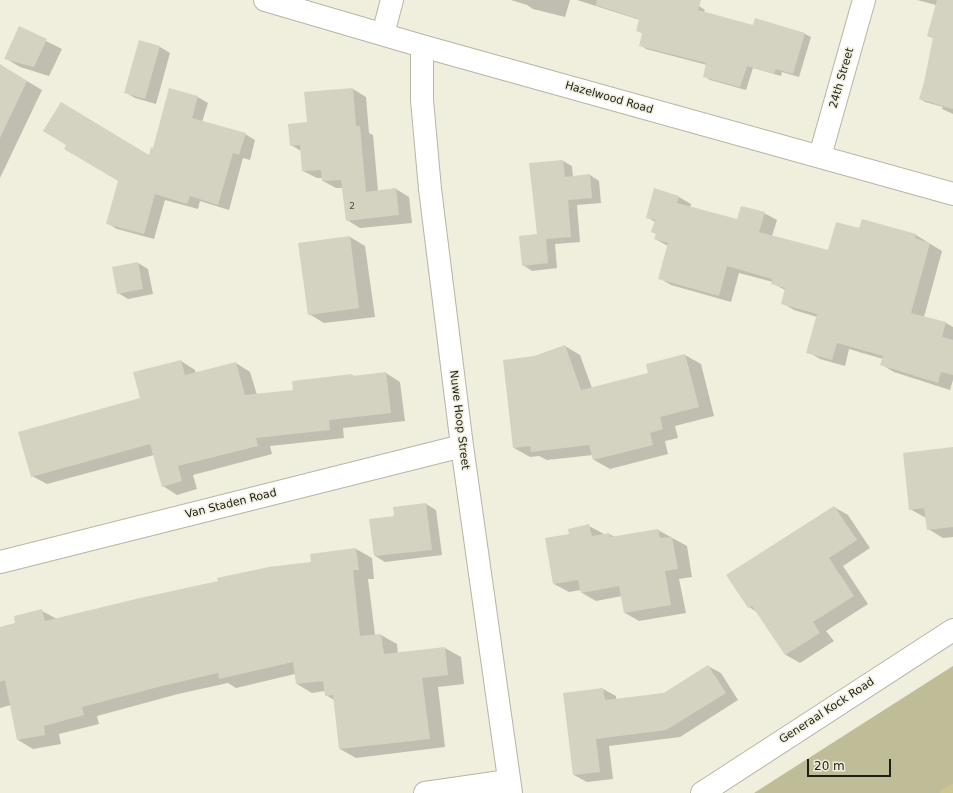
<!DOCTYPE html>
<style>
body{margin:0}
#map{position:relative;width:953px;height:793px;overflow:hidden;background:#f0eedc;font-family:"DejaVu Sans",sans-serif}
canvas{display:block}
.scale{position:absolute;left:807px;top:759px;width:84px;height:18px;box-sizing:border-box;border:2px solid #1f1e18;border-top:0;padding-left:5px;font-size:12px;line-height:14px;white-space:nowrap;color:#1f1e18;-webkit-text-stroke:3px #f0eedc;paint-order:stroke}
</style>
<div id="map">
<canvas width="953" height="793"></canvas>
<div class="scale">20 m</div>
</div>
<script>
const ctx = document.querySelector('canvas').getContext('2d');
ctx.lineJoin = 'round';
function paint(path, color) { ctx.fillStyle = color; ctx.fill(path, 'evenodd'); }
function stroke(path, color, width, dash) { ctx.strokeStyle = color; ctx.lineWidth = width; ctx.lineCap = dash ? 'butt' : 'round'; ctx.setLineDash(dash || []); ctx.stroke(path); }
function label(font, color, halo, rows, align = 'center') {
  ctx.font = font + ' "DejaVu Sans",sans-serif'; ctx.lineWidth = 3; ctx.setLineDash([]); ctx.textBaseline = 'middle'; ctx.strokeStyle = halo; ctx.fillStyle = color; for (const [text, x, y, turn = 0] of rows) {
    ctx.save(); ctx.translate(x, y); ctx.rotate((+turn || 0) * Math.PI / 180); ctx.textAlign = isNaN(turn) ? turn : align; if (halo) ctx.strokeText(text, 0, 0); ctx.fillText(text, 0, 0); ctx.restore();
  }
}
paint(new Path2D(`
 M 953,666 L 953,793 L 754,793 Z`), '#bfbc98');
paint(new Path2D(`
 M 511,0 L 570,0 L 565,17 L 533,9 L 527,5 Z
 M 577,0 L 676,0 L 699,6 L 705,10 L 704,12 L 754,27 L 805,34 L 811,37 L 799,77 L 782,72 L 781,76 L 753,68 L 746,90 L 710,80 L 704,76 L 707,65 L 646,49 L 640,45 L 643,34 L 637,30 L 640,20 Z
 M 917,0 L 953,0 L 953,114 L 942,109 L 943,107 L 925,102 L 920,99 L 925,82 L 934,39 L 928,36 L 936,5 Z
 M 20,28 L 62,49 L 49,76 L 20,67 L 5,58 Z
 M 140,41 L 160,47 L 170,53 L 156,104 L 135,98 L 125,92 Z
 M 0,65 L 42,90 L 0,178 Z
 M 353,89 L 366,97 L 369,133 L 373,135 L 378,191 L 396,189 L 409,197 L 412,223 L 360,228 L 347,220 L 343,188 L 336,188 L 323,181 L 323,178 L 317,178 L 303,171 L 301,151 L 291,145 L 308,123 Z
 M 198,97 L 208,103 L 202,122 L 245,134 L 255,140 L 250,160 L 243,158 L 229,210 L 200,201 L 198,209 L 165,200 L 154,239 L 117,229 L 107,223 L 153,149 Z
 M 563,161 L 572,166 L 573,177 L 590,175 L 599,181 L 601,203 L 577,205 L 580,242 L 555,244 L 557,268 L 532,271 L 523,265 L 538,235 Z
 M 654,190 L 679,197 L 691,204 L 690,207 L 738,220 L 764,213 L 777,220 L 772,236 L 828,252 L 860,229 L 916,235 L 942,251 L 924,317 L 946,323 L 953,327 L 953,380 L 950,390 L 894,372 L 882,365 L 883,359 L 849,349 L 845,366 L 820,359 L 808,352 L 817,317 L 794,310 L 782,303 L 785,290 L 772,283 L 773,282 L 739,273 L 731,302 L 671,285 L 659,278 L 668,246 L 655,239 L 657,234 L 652,232 L 655,222 L 647,217 Z
 M 350,237 L 365,246 L 375,317 L 324,323 L 309,314 Z
 M 138,263 L 148,269 L 153,294 L 128,299 L 118,293 Z
 M 565,346 L 580,355 L 592,388 L 650,373 L 685,355 L 701,364 L 714,416 L 675,426 L 678,438 L 665,441 L 668,454 L 610,469 L 594,460 L 593,455 L 547,460 L 539,456 L 530,457 L 514,448 L 534,357 Z
 M 181,361 L 195,370 L 196,373 L 236,363 L 250,372 L 257,395 L 294,391 L 352,375 L 356,377 L 386,373 L 400,382 L 405,421 L 343,428 L 344,438 L 270,446 L 272,454 L 193,475 L 197,489 L 177,495 L 163,486 L 154,455 L 47,484 L 32,476 L 141,399 Z
 M 953,448 L 953,537 L 943,538 L 928,529 L 926,518 L 910,509 Z
 M 426,504 L 436,510 L 442,555 L 385,562 L 375,556 L 395,517 Z
 M 834,507 L 848,515 L 870,548 L 843,566 L 868,604 L 826,631 L 834,641 L 800,663 L 786,655 L 757,612 L 749,607 Z
 M 589,526 L 604,534 L 609,534 L 615,537 L 658,530 L 687,546 L 692,577 L 679,579 L 686,613 L 639,621 L 625,613 L 622,596 L 596,601 L 582,593 L 581,590 L 569,592 L 554,584 L 570,535 Z
 M 356,549 L 372,558 L 374,579 L 368,579 L 375,635 L 381,635 L 397,644 L 398,654 L 445,648 L 461,657 L 464,684 L 438,687 L 445,747 L 356,758 L 340,749 L 334,700 L 326,695 L 325,691 L 312,693 L 297,684 L 295,674 L 236,688 L 228,683 L 178,694 L 97,716 L 99,724 L 59,734 L 61,744 L 33,749 L 18,740 L 11,705 L 0,708 L 0,628 L 17,623 L 42,611 L 57,619 L 312,563 Z
 M 708,666 L 721,673 L 738,700 L 680,737 L 609,746 L 613,779 L 587,782 L 574,775 L 603,689 L 616,696 L 616,700 L 664,693 Z`), '#0003');
stroke(new Path2D(`
 M 944,793 L 953,788`), '#ccc68c', 8);
paint(new Path2D(`
 M 597,0 L 701,0 L 698,10 L 753,25 L 755,18 L 805,33 L 793,74 L 776,69 L 774,74 L 747,66 L 740,87 L 703,77 L 706,63 L 639,46 L 642,33 L 636,31 L 639,19 L 596,5 Z
 M 937,0 L 953,0 L 953,109 L 919,99 L 924,82 L 933,38 L 927,36 Z
 M 19,26 L 47,39 L 34,67 L 4,59 Z
 M 139,40 L 160,46 L 145,99 L 124,93 Z
 M 0,64 L 27,81 L 0,138 Z
 M 169,88 L 198,96 L 192,118 L 246,133 L 239,155 L 233,153 L 218,205 L 190,196 L 187,204 L 155,194 L 144,234 L 106,224 L 118,181 L 64,149 L 66,145 L 43,131 L 61,102 L 149,155 L 151,147 L 153,148 Z
 M 353,88 L 356,126 L 360,126 L 366,192 L 396,188 L 399,215 L 346,221 L 341,180 L 322,181 L 321,170 L 302,171 L 300,145 L 290,146 L 288,124 L 307,122 L 304,92 Z
 M 563,160 L 565,177 L 590,174 L 592,198 L 568,200 L 571,237 L 546,239 L 548,263 L 522,266 L 519,236 L 537,234 L 529,163 Z
 M 654,188 L 679,196 L 677,203 L 737,219 L 741,206 L 765,212 L 759,232 L 828,250 L 836,222 L 859,228 L 862,219 L 916,234 L 915,238 L 930,243 L 911,313 L 946,322 L 942,337 L 953,340 L 953,375 L 941,372 L 938,383 L 880,365 L 883,356 L 837,343 L 832,360 L 806,353 L 817,314 L 781,304 L 785,288 L 771,284 L 772,279 L 727,266 L 719,296 L 658,279 L 668,243 L 654,239 L 656,234 L 651,232 L 655,220 L 646,218 Z
 M 350,236 L 359,308 L 308,315 L 298,243 Z
 M 138,262 L 143,289 L 117,294 L 112,267 Z
 M 565,345 L 581,390 L 648,373 L 646,364 L 685,354 L 699,407 L 660,417 L 663,429 L 650,433 L 653,445 L 593,460 L 589,445 L 531,452 L 530,446 L 513,448 L 503,360 L 534,356 Z
 M 181,360 L 185,375 L 236,362 L 245,395 L 293,390 L 292,381 L 352,374 L 352,376 L 386,372 L 391,413 L 329,420 L 330,430 L 256,438 L 258,446 L 178,466 L 182,481 L 162,487 L 150,444 L 31,477 L 18,432 L 140,398 L 133,372 Z
 M 953,447 L 953,527 L 927,530 L 924,508 L 909,510 L 903,453 Z
 M 426,503 L 432,550 L 374,556 L 369,519 L 394,516 L 393,507 Z
 M 834,506 L 857,540 L 829,558 L 854,596 L 813,622 L 820,633 L 785,655 L 752,606 L 748,608 L 726,575 Z
 M 589,524 L 592,536 L 609,533 L 610,537 L 658,529 L 660,538 L 672,537 L 678,569 L 665,571 L 671,605 L 624,613 L 619,586 L 581,593 L 578,580 L 553,584 L 545,538 L 569,534 L 568,529 Z
 M 356,548 L 359,570 L 353,570 L 360,636 L 381,634 L 384,654 L 445,647 L 448,675 L 422,678 L 430,739 L 339,749 L 333,695 L 325,696 L 323,681 L 296,684 L 293,662 L 219,679 L 218,673 L 162,686 L 82,707 L 84,715 L 44,726 L 45,735 L 17,740 L 5,680 L 0,682 L 0,627 L 15,623 L 14,616 L 42,609 L 45,621 L 140,598 L 218,581 L 217,578 L 269,567 L 311,562 L 310,554 Z
 M 708,665 L 726,693 L 666,730 L 596,739 L 600,772 L 573,775 L 563,693 L 603,688 L 605,700 L 664,693 Z`), '#d4d2c1');
const minor = new Path2D(`
 M 265,0 L 422,46 L 953,194
 M 383,34 L 392,0
 M 422,46 L 422,100 L 430,189 L 462,446 L 511,793
 M 820,156 L 864,0
 M 0,562 L 462,446
 M 425,793 L 508,781
 M 702,793 L 953,630`);
stroke(minor, '#b7b5a4', 24);
stroke(minor, '#fff', 22);
label('9px', '#4c4b42', null, [
 ["2",352,207]
]);
label('11px', '#1f1e18', '#f0eedc', [
 ["24th Street",842,78,-74],
 ["Hazelwood Road",609,98,16],
 ["Nuwe Hoop Street",459,420,83],
 ["Van Staden Road",231,504,-14],
 ["Generaal Kock Road",827,711,-33]
]);
</script>
